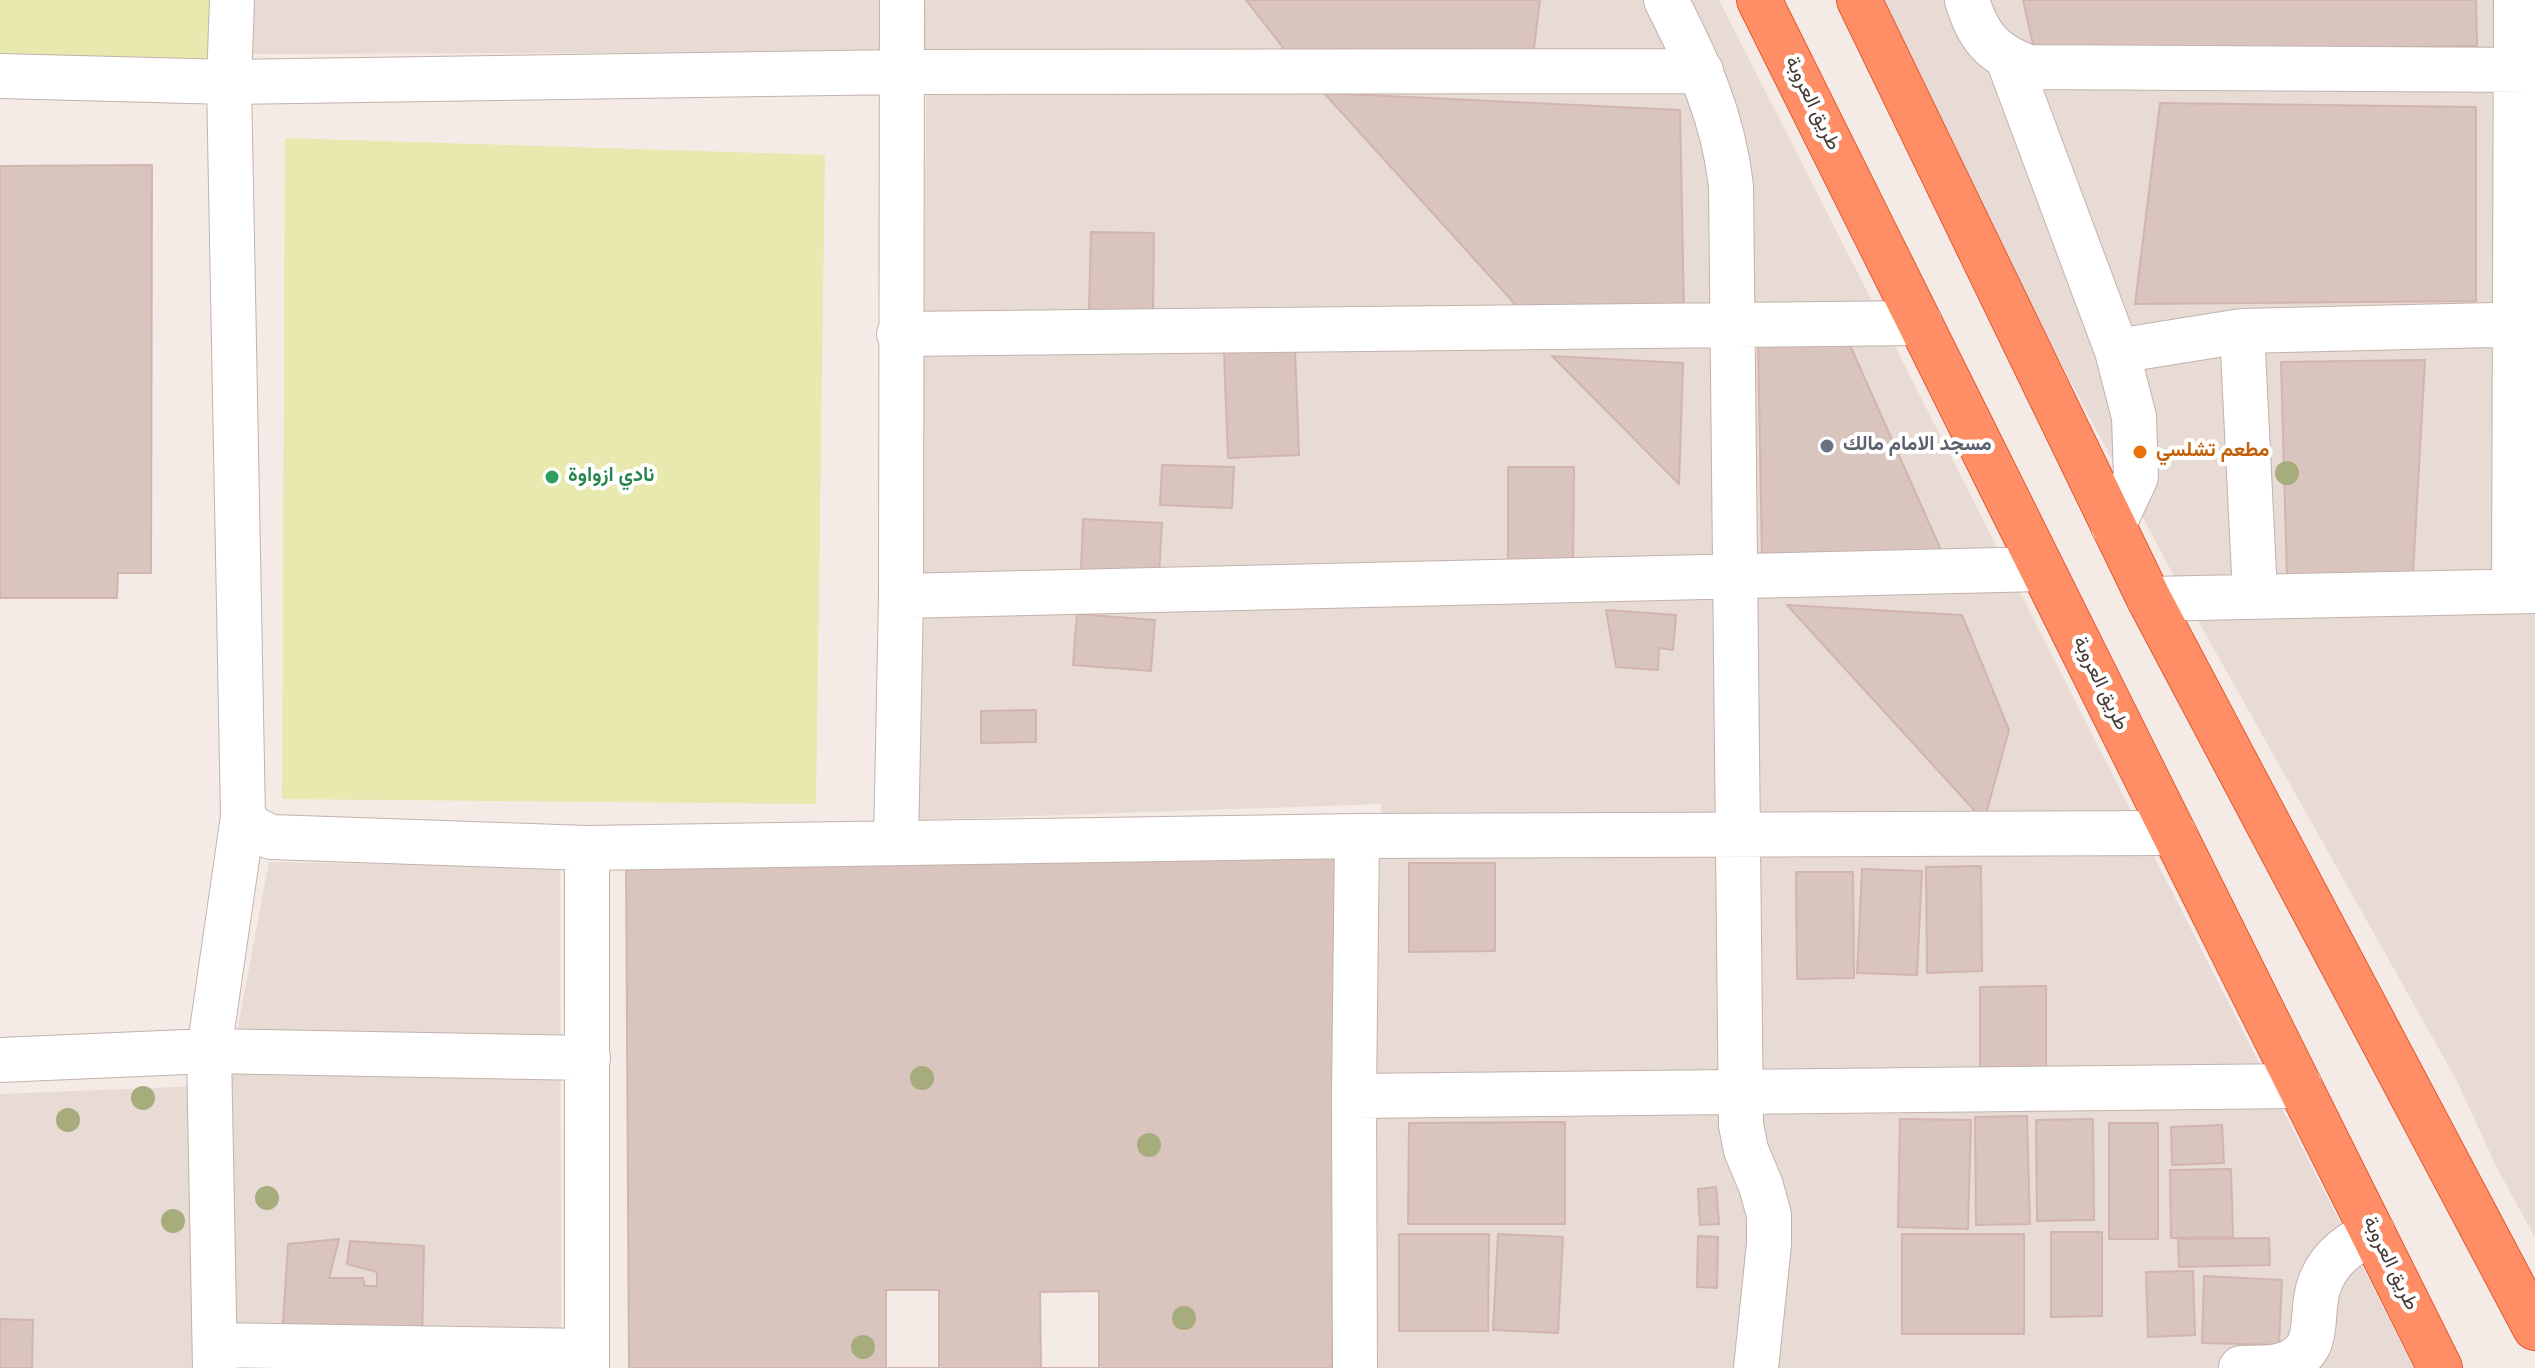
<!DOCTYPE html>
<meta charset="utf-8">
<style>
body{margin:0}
canvas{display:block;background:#f4eae6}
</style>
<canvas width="2535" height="1368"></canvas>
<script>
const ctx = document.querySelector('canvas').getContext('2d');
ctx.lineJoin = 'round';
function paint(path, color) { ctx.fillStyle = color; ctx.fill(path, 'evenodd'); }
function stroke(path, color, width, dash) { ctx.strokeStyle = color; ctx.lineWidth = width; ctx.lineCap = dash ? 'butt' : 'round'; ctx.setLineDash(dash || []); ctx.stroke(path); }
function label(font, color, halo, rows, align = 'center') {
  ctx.font = font + ' Overpass,Vazirmatn,sans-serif'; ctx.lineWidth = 8; ctx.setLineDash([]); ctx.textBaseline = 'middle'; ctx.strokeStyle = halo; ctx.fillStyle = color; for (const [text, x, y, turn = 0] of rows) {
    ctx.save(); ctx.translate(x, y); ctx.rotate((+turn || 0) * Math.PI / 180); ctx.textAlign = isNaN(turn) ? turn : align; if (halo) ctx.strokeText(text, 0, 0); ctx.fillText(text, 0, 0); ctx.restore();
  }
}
paint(new Path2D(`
 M 244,0 L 1719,0 L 2414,1368 L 1368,1368 L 1381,804 L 916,820 L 927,52 L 244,54 Z
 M 1868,0 L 2535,0 L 2535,1238 L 2496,1166 L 2457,1081 L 2192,610 Z
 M 269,862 L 560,867 L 561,1368 L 0,1368 L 0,1094 L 227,1085 Z`), '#e8dad4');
paint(new Path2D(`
 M 0,0 L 232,0 L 229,82 L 0,76 Z
 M 285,138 L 825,155 L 816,804 L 282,799 Z`), '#e7e9ae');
const building = new Path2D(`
 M 1246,0 L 1540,0 L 1533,55 L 1288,54 Z
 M 2023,0 L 2476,0 L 2477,46 L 2035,53 Z
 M 1324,93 L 1680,110 L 1684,313 L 1524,314 Z
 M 2160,103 L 2476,107 L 2476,301 L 2135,304 Z
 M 152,165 L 151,573 L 118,573 L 117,598 L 0,598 L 0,166 Z
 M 1091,232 L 1154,233 L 1153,313 L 1089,312 Z
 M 1758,341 L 1849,343 L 1941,550 L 1762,557 Z
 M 1295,350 L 1299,455 L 1228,458 L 1224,352 Z
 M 1552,356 L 1683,363 L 1679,484 Z
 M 2425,360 L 2413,572 L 2287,577 L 2281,362 Z
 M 1162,465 L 1234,467 L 1232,508 L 1160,505 Z
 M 1508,467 L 1574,467 L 1573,563 L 1508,563 Z
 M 1083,519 L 1162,523 L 1159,574 L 1081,571 Z
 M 1787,605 L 1962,615 L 2009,730 L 1984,821 Z
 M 1606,610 L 1676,615 L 1673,650 L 1659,648 L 1658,670 L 1616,667 Z
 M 1077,614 L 1155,620 L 1151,671 L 1073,665 Z
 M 1036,710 L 1036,742 L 981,743 L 981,711 Z
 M 1342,850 L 1332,1368 L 629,1368 L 626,855 Z
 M 1409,863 L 1495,863 L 1495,951 L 1409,952 Z
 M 1981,866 L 1982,971 L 1927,973 L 1926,867 Z
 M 1862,869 L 1922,871 L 1917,975 L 1857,973 Z
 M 1796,872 L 1853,872 L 1854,978 L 1797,979 Z
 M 2046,986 L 2046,1084 L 1980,1084 L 1980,987 Z
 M 2027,1116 L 2030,1224 L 1976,1225 L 1975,1117 Z
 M 1900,1119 L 1971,1120 L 1968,1229 L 1898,1227 Z
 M 2093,1119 L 2094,1220 L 2037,1221 L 2036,1120 Z
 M 1565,1122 L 1565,1224 L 1408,1224 L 1409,1123 Z
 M 2109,1123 L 2158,1123 L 2158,1239 L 2109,1239 Z
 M 2222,1125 L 2224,1163 L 2172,1165 L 2171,1127 Z
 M 2231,1169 L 2233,1237 L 2171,1238 L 2170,1170 Z
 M 1716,1187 L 1719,1224 L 1700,1225 L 1698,1189 Z
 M 2051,1232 L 2102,1232 L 2102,1316 L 2051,1317 Z
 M 1399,1234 L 1489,1234 L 1488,1331 L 1399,1331 Z
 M 1498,1234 L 1563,1237 L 1558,1333 L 1493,1330 Z
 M 1902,1234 L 2024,1234 L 2024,1334 L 1902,1334 Z
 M 1698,1236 L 1718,1237 L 1717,1288 L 1697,1287 Z
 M 2269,1238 L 2270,1265 L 2179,1267 L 2178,1239 Z
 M 339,1239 L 329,1278 L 363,1278 L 365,1286 L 377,1286 L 377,1272 L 347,1264 L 350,1241 L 424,1246 L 422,1341 L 282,1339 L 288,1244 Z
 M 2193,1271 L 2195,1335 L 2148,1337 L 2146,1272 Z
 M 2204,1276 L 2282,1280 L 2279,1345 L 2202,1343 Z
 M 886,1290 L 939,1290 L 939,1368 L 886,1368 Z
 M 1099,1291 L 1099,1368 L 1041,1368 L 1040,1292 Z
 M 0,1319 L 33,1320 L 32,1368 L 0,1368 Z`);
paint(building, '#d9c4be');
stroke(building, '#d1b5ae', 2);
const minor = new Path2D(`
 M 232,0 L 229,82 L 243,817 L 254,829 L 271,837 L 587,848 L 1357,836 L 2174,833
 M 1666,0 C 1698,63 1723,115 1731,186 L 1741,1125 L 1746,1150 L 1761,1186 L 1769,1215 L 1769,1244 L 1756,1368
 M 1967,0 C 1978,37 1992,53 2028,67 L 2535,70
 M 2008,59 L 2117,351 L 2134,417 L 2136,477 L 2113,526
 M 0,76 L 229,82 L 901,72 L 1701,71
 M 2242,331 L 2255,594
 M 899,334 L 1920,323
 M 2117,351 L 2242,331 L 2535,324
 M 2514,591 L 2516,0
 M 901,596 L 2042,569
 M 2149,599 L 2535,591
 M 896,843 L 901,596 L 902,0
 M 587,848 L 587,1368
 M 0,1060 L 209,1051 L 588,1058
 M 1354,1096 L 2300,1086
 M 215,1345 L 587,1351
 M 215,1368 L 209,1051 L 243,817
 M 1355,1368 L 1354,1096 L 1357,836
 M 2241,1368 C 2253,1368 2267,1368 2279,1366 C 2324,1353 2309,1322 2318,1289 C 2326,1261 2347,1244 2373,1233`);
const highway = new Path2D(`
 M 1759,0 L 2440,1368
 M 1859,0 L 2149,599 L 2535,1328`);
stroke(minor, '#c2b2ab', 46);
stroke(highway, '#e25a32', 46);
stroke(minor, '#fff', 44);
stroke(highway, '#ff8e66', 44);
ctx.fillStyle = '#a7ac7d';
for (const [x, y] of [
 [2287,473],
 [922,1078],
 [143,1098],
 [68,1120],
 [1149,1145],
 [267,1198],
 [173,1221],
 [1184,1318],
 [863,1347]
]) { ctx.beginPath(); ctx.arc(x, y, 12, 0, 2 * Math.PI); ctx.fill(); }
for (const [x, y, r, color] of [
 [1827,446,8,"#6b7280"],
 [2140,452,8,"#e8710a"],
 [552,477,8,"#2e9e5b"]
]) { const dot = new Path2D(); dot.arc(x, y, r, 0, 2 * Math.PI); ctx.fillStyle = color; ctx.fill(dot); stroke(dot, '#fff', 3); }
label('20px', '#473935', '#fff', [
 ["طريق العروبة",1811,104,64],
 ["طريق العروبة",2099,684,64],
 ["طريق العروبة",2389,1264,64]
]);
label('bold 20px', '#5b616d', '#fff', [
 ["مسجد الامام مالك",1843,446]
], 'left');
label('bold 20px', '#c56008', '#fff', [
 ["مطعم تشلسي",2156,452]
], 'left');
label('bold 20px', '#27864d', '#fff', [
 ["نادي ازواوة",568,477]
], 'left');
</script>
